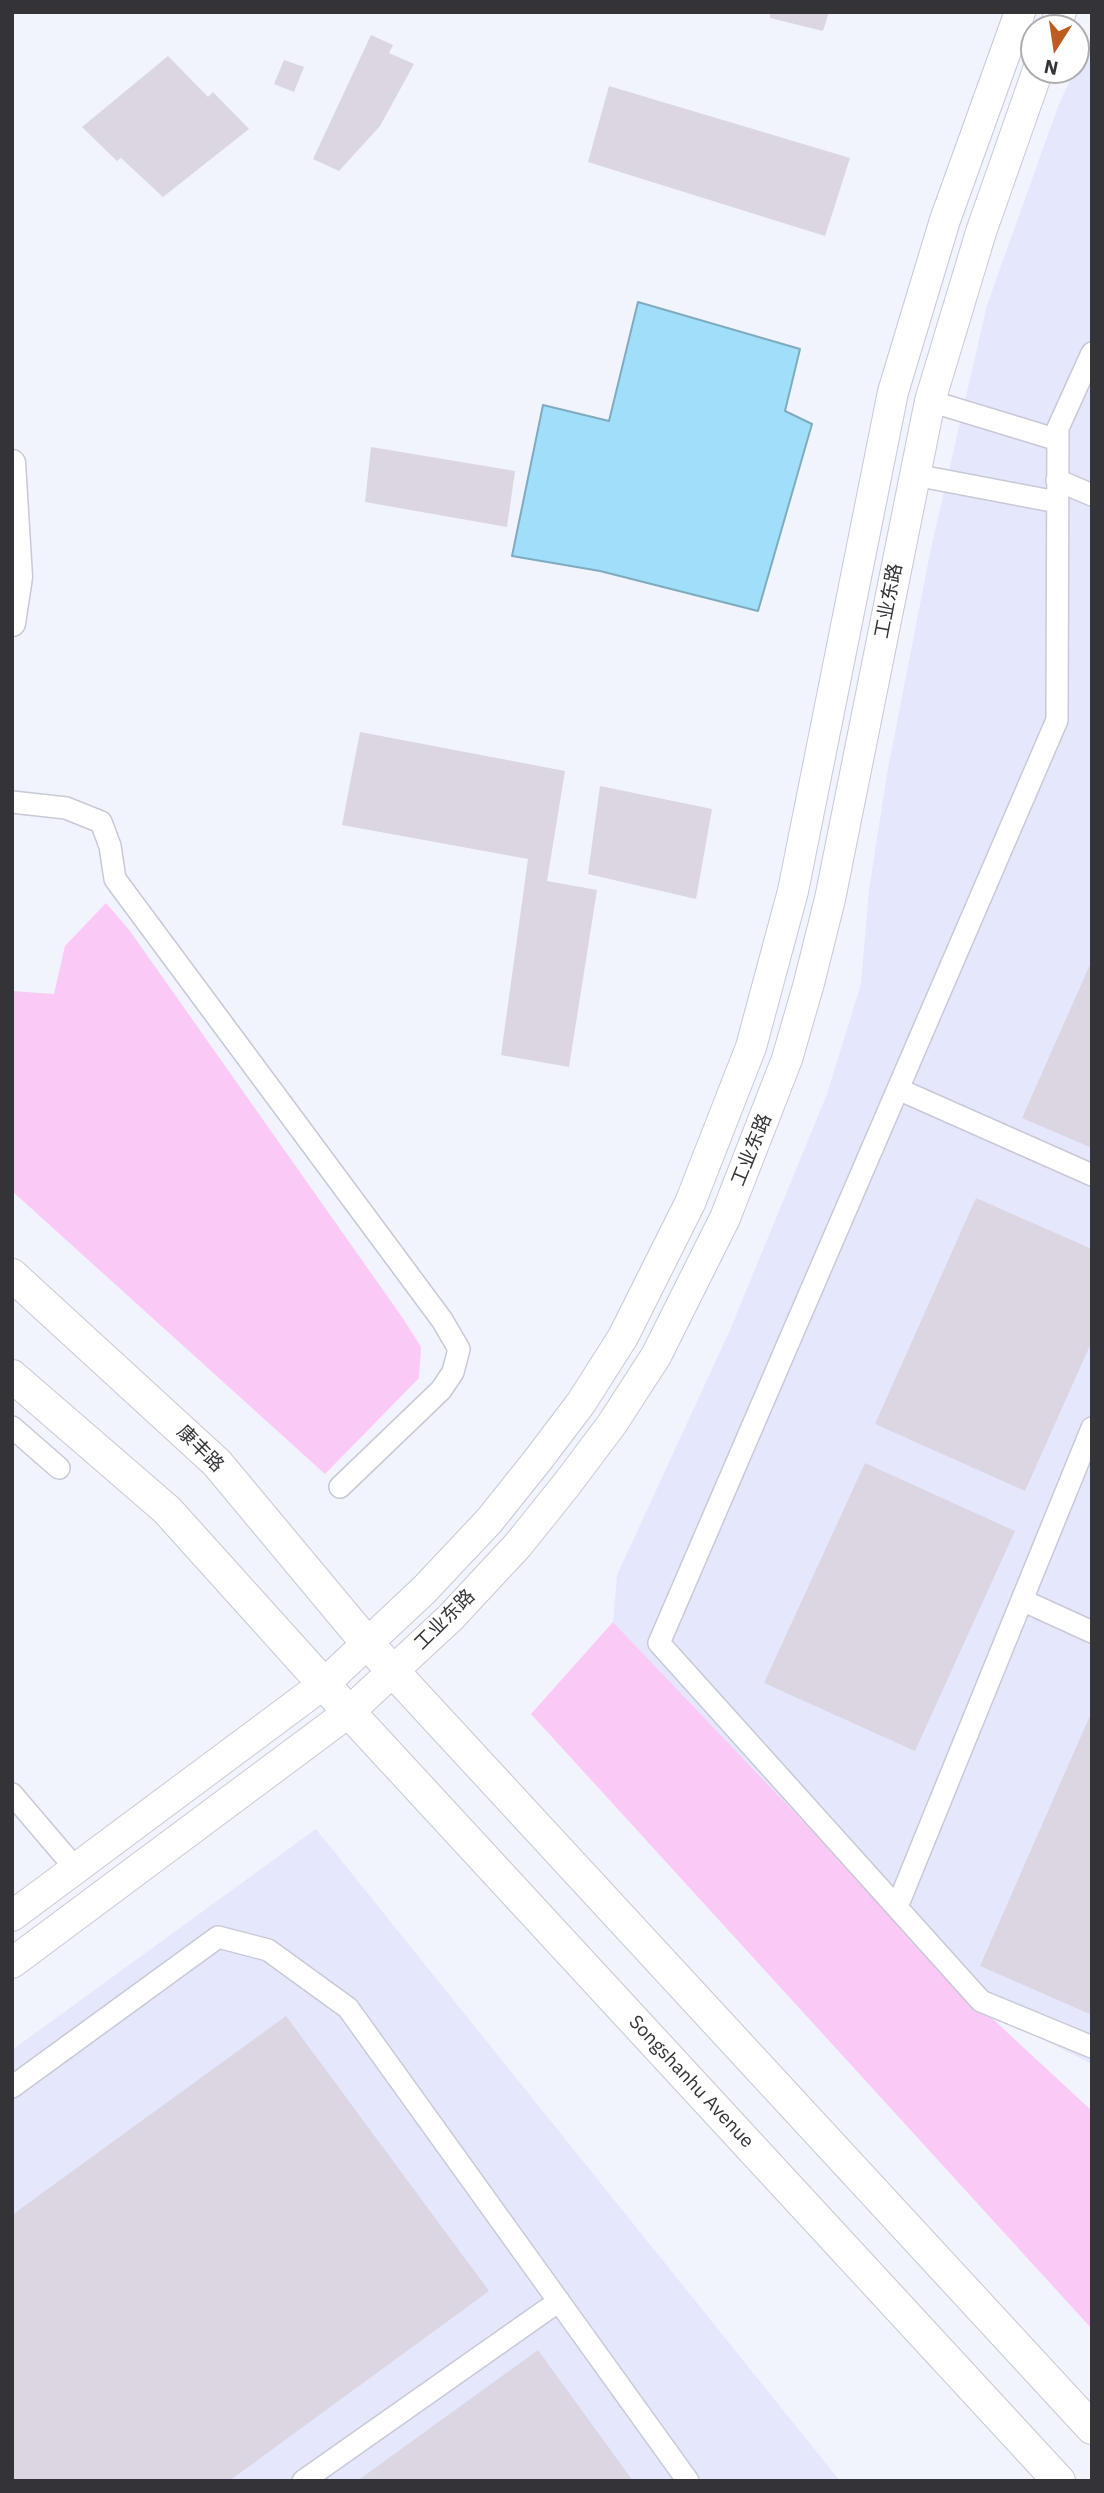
<!DOCTYPE html>
<meta charset="utf-8">
<style>
body{margin:0}
#map{position:relative;width:1104px;height:2493px;overflow:hidden;background:#f1f3fd;font-family:"IBM Plex Sans",sans-serif}
canvas{display:block}
.frame{position:absolute;inset:0;border:14px solid #333338;pointer-events:none}
.north{position:absolute;left:1020px;top:14px;width:70px;height:70px;box-sizing:border-box;background:#fff;border:2px solid #adadaf;border-radius:50%;rotate:192deg;font-size:19px;font-weight:700;line-height:28px;text-align:center;color:#333338}
.north::after{content:'';display:block;margin:auto;width:24px;height:32px;background:#be5b21;clip-path:polygon(50% 0,100% 100%,50% 72%,0 100%)}
</style>
<div id="map">
<canvas width="1104" height="2493"></canvas>
<div class="frame"></div>
<div class="north">N</div>
</div>
<script>
const ctx = document.querySelector('canvas').getContext('2d');
ctx.lineJoin = 'round';
function paint(path, color) { ctx.fillStyle = color; ctx.fill(path, 'evenodd'); }
function stroke(path, color, width, dash) { ctx.strokeStyle = color; ctx.lineWidth = width; ctx.lineCap = dash ? 'butt' : 'round'; ctx.setLineDash(dash || []); ctx.stroke(path); }
function label(font, color, halo, rows, align = 'center') {
  ctx.font = font + ' "IBM Plex Sans","Noto Sans SC",sans-serif'; ctx.lineWidth = 5; ctx.setLineDash([]); ctx.textBaseline = 'middle'; ctx.strokeStyle = halo; ctx.fillStyle = color; for (const [text, x, y, turn = 0] of rows) {
    ctx.save(); ctx.translate(x, y); ctx.rotate((+turn || 0) * Math.PI / 180); ctx.textAlign = isNaN(turn) ? turn : align; if (halo) ctx.strokeText(text, 0, 0); ctx.fillText(text, 0, 0); ctx.restore();
  }
}
paint(new Path2D(`
 M 1092,34 L 1092,2064 L 982,2009 L 613,1622 L 617,1575 L 730,1330 L 827,1094 L 861,984 L 869,890 L 887,774 L 930,553 L 987,305 L 1059,104 Z
 M 316,1829 L 840,2481 L 12,2481 L 12,2050 Z`), '#e5e8fd');
paint(new Path2D(`
 M 106,903 L 130,931 L 402,1317 L 421,1347 L 419,1378 L 325,1474 L 12,1191 L 12,991 L 54,994 L 65,946 Z
 M 613,1622 L 982,2009 L 1092,2111 L 1092,2329 L 531,1714 Z`), '#fbc9f6');
const water = new Path2D(`
 M 638,302 L 800,349 L 785,411 L 812,424 L 758,611 L 600,571 L 512,556 L 543,405 L 609,421 Z`);
paint(water, '#a0def9');
stroke(water, '#7fabbf', 2);
paint(new Path2D(`
 M 770,12 L 829,12 L 823,31 L 770,18 Z
 M 371,35 L 393,45 L 389,53 L 414,64 L 380,126 L 339,171 L 313,159 Z
 M 168,56 L 208,97 L 213,92 L 249,129 L 163,197 L 121,158 L 117,161 L 82,127 Z
 M 284,60 L 304,67 L 294,92 L 274,84 Z
 M 609,86 L 850,158 L 825,236 L 588,162 Z
 M 371,447 L 515,471 L 507,527 L 365,502 Z
 M 360,732 L 565,771 L 547,881 L 597,890 L 569,1067 L 501,1055 L 528,859 L 342,825 Z
 M 600,786 L 712,809 L 696,899 L 588,874 Z
 M 1092,960 L 1092,1148 L 1022,1118 Z
 M 976,1198 L 1092,1249 L 1092,1341 L 1025,1491 L 875,1424 Z
 M 865,1463 L 1015,1531 L 915,1751 L 764,1683 Z
 M 1092,1711 L 1092,2015 L 980,1966 Z
 M 286,2016 L 489,2291 L 229,2481 L 12,2481 L 12,2215 Z
 M 538,2350 L 633,2481 L 357,2481 Z`), '#dbd6e2');
const minor = new Path2D(`
 M 1092,353 L 1058,428 L 1057,720 L 659,1643 L 981,2001 L 1092,2047
 M 930,401 L 1058,440
 M 915,475 L 1057,502
 M 1057,480 L 1092,495
 M 12,802 L 66,808 L 101,822 L 110,846 L 115,879 L 442,1320 L 459,1349 L 453,1372 L 441,1390 L 340,1487
 M 898,1089 L 1092,1175
 M 12,1427 L 59,1468
 M 1022,1600 L 1092,1632
 M 12,1794 L 76,1869
 M 897,1907 L 1092,1428
 M 12,2087 L 218,1937 L 268,1950 L 348,2008 L 688,2481
 M 303,2481 L 559,2301`);
const tertiary = new Path2D(`
 M 12,463 L 19,577 L 12,623`);
const secondary = new Path2D(`
 M 1054,28 L 1061,12
 M 12,1916 L 325,1683 L 424,1590 L 489,1521 L 537,1461 L 581,1403 L 623,1337 L 690,1203 L 751,1047 L 793,891 L 893,392 L 945,220 L 1020,12
 M 12,1963 L 349,1712 L 451,1617 L 518,1545 L 567,1484 L 612,1424 L 656,1356 L 725,1218 L 787,1059 L 809,983 L 830,899 L 930,401 L 981,232 L 1038,70`);
const primary = new Path2D(`
 M 12,1275 L 217,1463 L 367,1643 L 1092,2428
 M 12,1376 L 167,1510 L 349,1712 L 1059,2481`);
stroke(minor, '#c7c9d6', 24);
stroke(tertiary, '#c7c9d6', 29);
stroke(secondary, '#c7c9d6', 32);
stroke(primary, '#c7c9d6', 34);
stroke(minor, '#fff', 21);
stroke(tertiary, '#fff', 26);
stroke(secondary, '#fff', 30);
stroke(primary, '#fff', 32);
label('19px', '#333338', '#fff', [
 ["工业东路",889,601,-79],
 ["工业东路",752,1150,-68],
 ["康丰路",200,1449,45],
 ["工业东路",445,1620,-45],
 ["Songshanhu Avenue",691,2082,47]
]);
</script>
